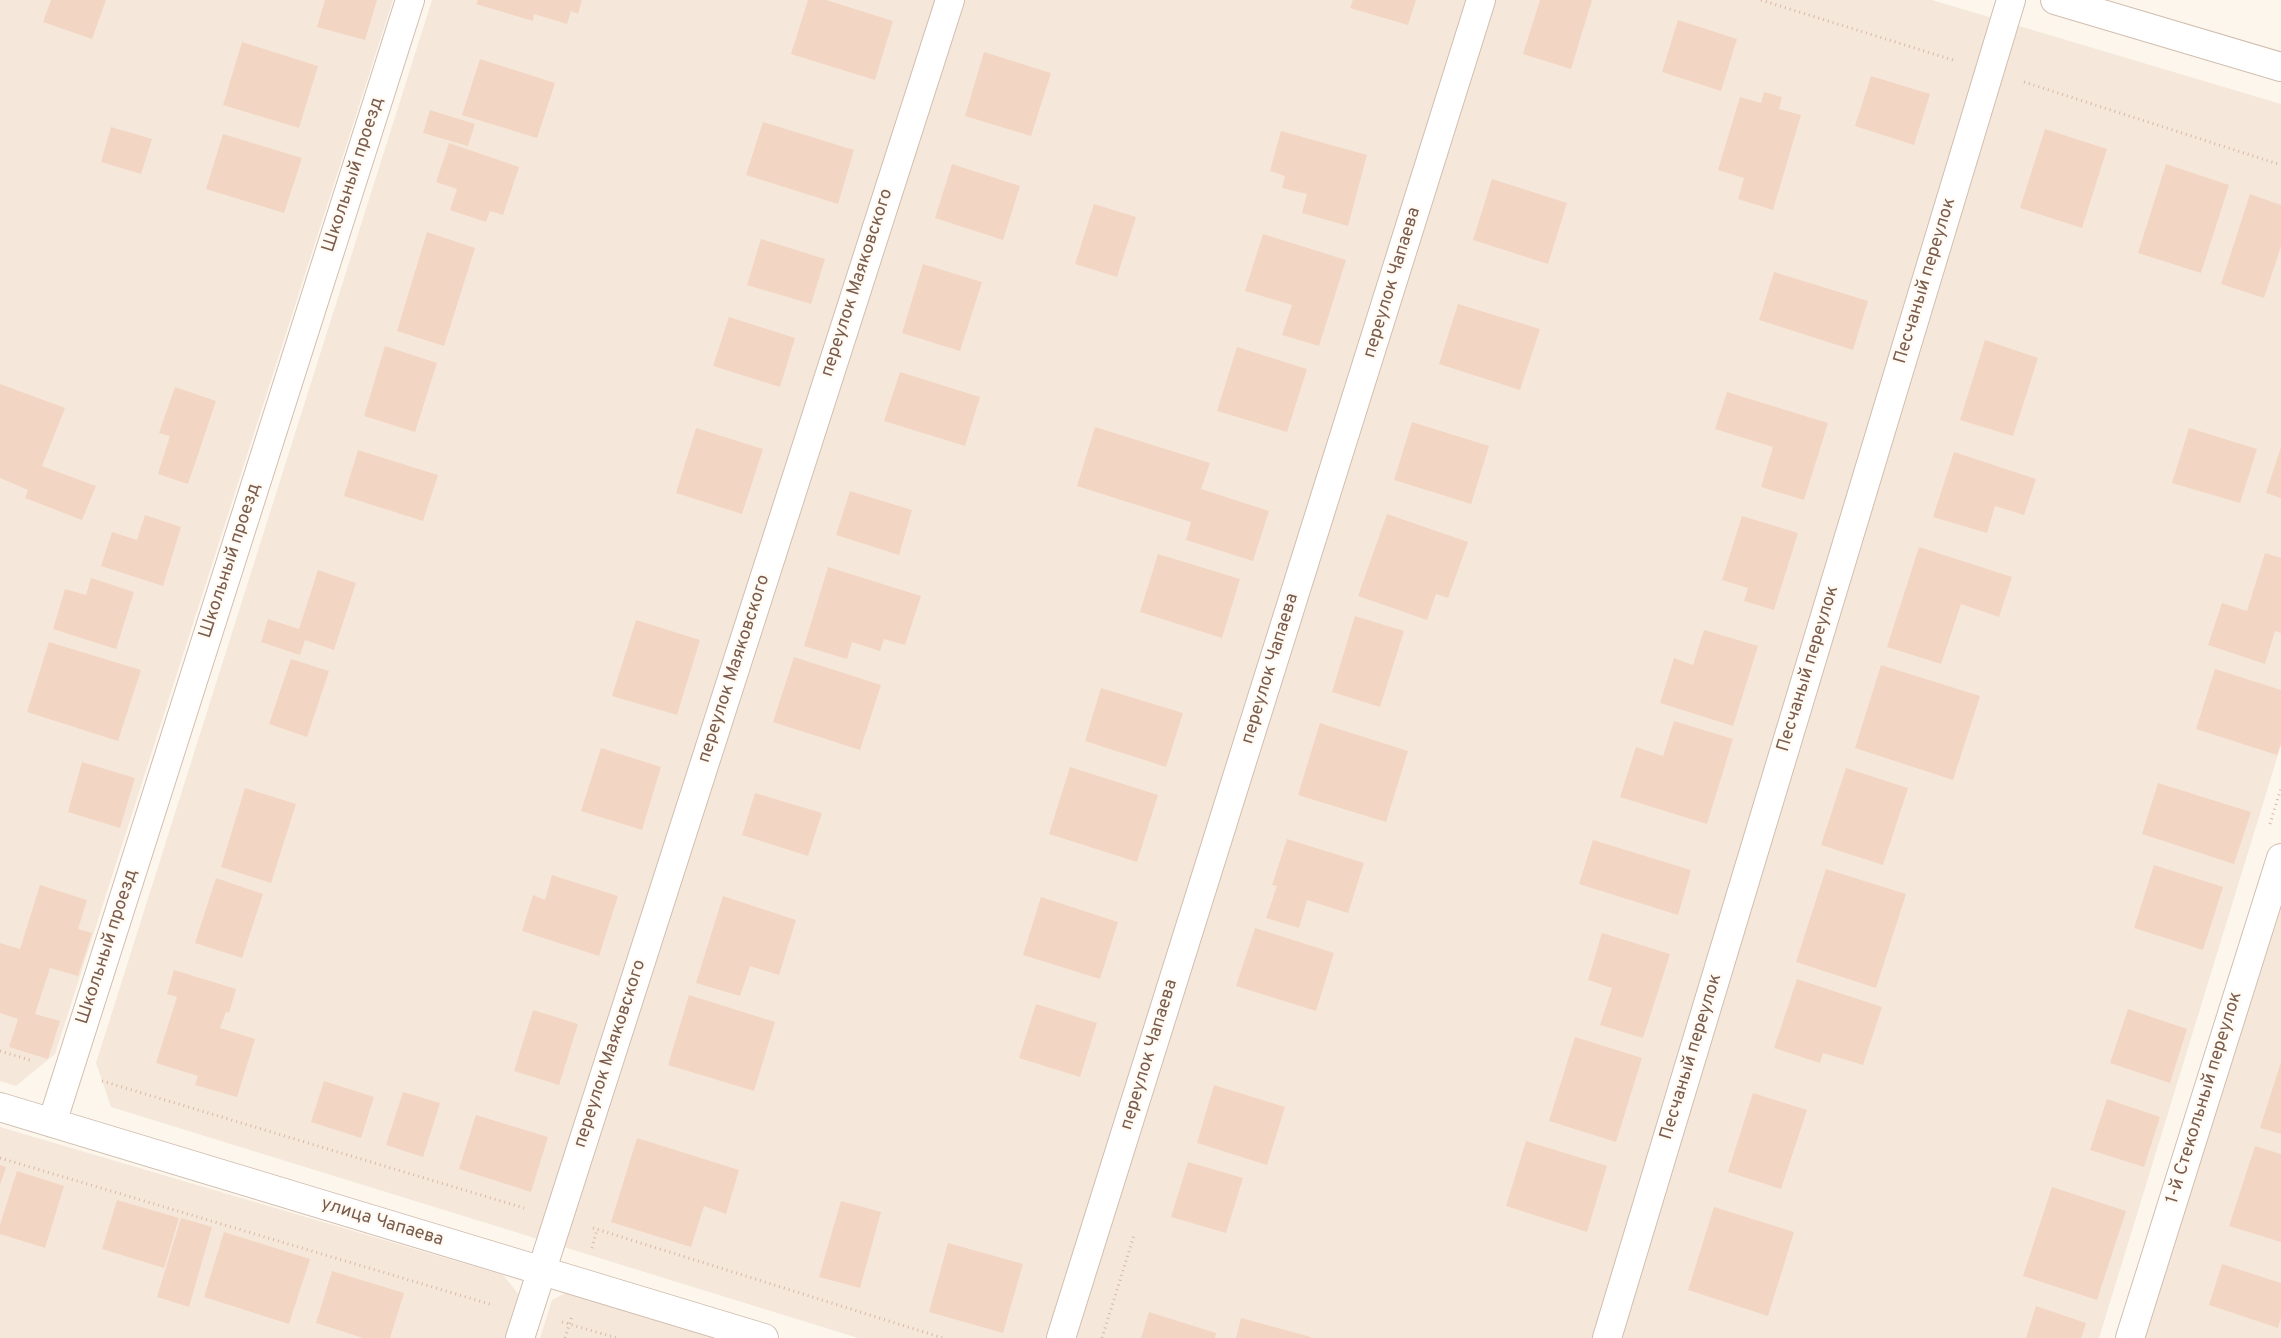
<!DOCTYPE html>
<meta charset="utf-8">
<style>
body{margin:0}
canvas{display:block;background:#fdf6ec}
</style>
<canvas width="2281" height="1338"></canvas>
<script>
const ctx = document.querySelector('canvas').getContext('2d');
ctx.lineJoin = 'round';
function paint(path, color) { ctx.fillStyle = color; ctx.fill(path, 'evenodd'); }
function stroke(path, color, width, dash) { ctx.strokeStyle = color; ctx.lineWidth = width; ctx.lineCap = dash ? 'butt' : 'round'; ctx.setLineDash(dash || []); ctx.stroke(path); }
function label(font, color, halo, rows, align = 'center') {
  ctx.font = font + ' Overpass,sans-serif'; ctx.lineWidth = 5; ctx.setLineDash([]); ctx.textBaseline = 'middle'; ctx.strokeStyle = halo; ctx.fillStyle = color; for (const [text, x, y, turn = 0] of rows) {
    ctx.save(); ctx.translate(x, y); ctx.rotate((+turn || 0) * Math.PI / 180); ctx.textAlign = isNaN(turn) ? turn : align; if (halo) ctx.strokeText(text, 0, 0); ctx.fillText(text, 0, 0); ctx.restore();
  }
}
paint(new Path2D(`
 M 0,0 L 393,0 L 55,1054 L 16,1086 L 0,1081 Z
 M 432,0 L 1932,0 L 2281,104 L 2281,745 L 2099,1338 L 858,1338 L 111,1107 L 96,1063 Z
 M 2281,868 L 2281,1338 L 2135,1338 Z
 M 0,1127 L 503,1275 L 520,1296 L 506,1338 L 0,1338 Z
 M 571,1290 L 725,1338 L 540,1338 L 552,1300 Z`), '#f5e8da');
paint(new Path2D(`
 M 51,0 L 106,0 L 92,39 L 43,22 Z
 M 325,0 L 377,0 L 365,40 L 317,27 Z
 M 478,0 L 582,0 L 578,14 L 571,11 L 567,24 L 534,14 L 533,21 L 476,4 Z
 M 808,0 L 826,0 L 893,21 L 875,80 L 791,54 Z
 M 1353,0 L 1416,0 L 1408,25 L 1350,8 Z
 M 1540,0 L 1592,0 L 1571,69 L 1523,54 Z
 M 1678,20 L 1737,39 L 1721,91 L 1662,72 Z
 M 242,42 L 318,66 L 299,128 L 223,105 Z
 M 984,52 L 1051,73 L 1031,136 L 965,116 Z
 M 480,59 L 555,83 L 537,138 L 462,115 Z
 M 1871,76 L 1930,94 L 1914,145 L 1855,126 Z
 M 1764,92 L 1782,97 L 1779,109 L 1801,115 L 1773,210 L 1738,199 L 1744,178 L 1718,170 L 1740,97 L 1761,103 Z
 M 430,110 L 475,124 L 468,146 L 423,133 Z
 M 763,122 L 854,150 L 838,204 L 746,175 Z
 M 111,127 L 152,139 L 141,174 L 101,162 Z
 M 2045,129 L 2107,149 L 2082,228 L 2020,208 Z
 M 1281,131 L 1367,155 L 1348,226 L 1302,213 L 1307,194 L 1282,188 L 1285,176 L 1270,171 Z
 M 223,134 L 302,158 L 284,213 L 206,189 Z
 M 449,143 L 519,167 L 503,215 L 490,211 L 486,222 L 450,210 L 457,189 L 436,182 Z
 M 952,164 L 1020,186 L 1003,240 L 935,218 Z
 M 2166,164 L 2229,185 L 2201,273 L 2138,253 Z
 M 1492,179 L 1567,203 L 1548,264 L 1473,240 Z
 M 2250,194 L 2281,205 L 2281,246 L 2264,298 L 2221,284 Z
 M 1094,204 L 1136,217 L 1117,277 L 1075,264 Z
 M 427,232 L 475,248 L 444,346 L 397,331 Z
 M 1263,234 L 1346,260 L 1319,346 L 1282,335 L 1292,305 L 1245,291 Z
 M 761,239 L 825,259 L 811,304 L 747,285 Z
 M 923,264 L 982,282 L 960,351 L 902,333 Z
 M 1774,272 L 1868,301 L 1853,350 L 1759,320 Z
 M 1458,304 L 1540,329 L 1520,390 L 1439,364 Z
 M 729,317 L 795,338 L 780,387 L 713,366 Z
 M 1985,340 L 2038,358 L 2013,436 L 1960,420 Z
 M 385,346 L 437,363 L 415,432 L 364,416 Z
 M 1237,347 L 1307,369 L 1287,432 L 1217,411 Z
 M 900,372 L 980,397 L 965,446 L 884,421 Z
 M 0,384 L 65,408 L 42,466 L 96,486 L 82,520 L 25,498 L 28,490 L 0,478 Z
 M 175,387 L 216,401 L 188,484 L 158,474 L 170,436 L 159,433 Z
 M 1727,392 L 1828,423 L 1804,500 L 1761,487 L 1773,447 L 1715,429 Z
 M 1412,422 L 1489,446 L 1471,504 L 1394,480 Z
 M 1095,427 L 1210,463 L 1201,489 L 1269,511 L 1253,561 L 1186,540 L 1191,522 L 1077,486 Z
 M 696,428 L 763,449 L 742,514 L 676,493 Z
 M 2189,428 L 2257,449 L 2240,503 L 2172,483 Z
 M 2281,447 L 2281,498 L 2266,493 Z
 M 358,450 L 438,475 L 423,521 L 344,496 Z
 M 1954,452 L 2036,479 L 2024,515 L 1995,506 L 1987,533 L 1933,517 Z
 M 850,491 L 912,510 L 899,555 L 836,535 Z
 M 1387,514 L 1468,542 L 1448,598 L 1436,594 L 1427,620 L 1358,596 Z
 M 145,515 L 181,527 L 163,586 L 101,566 L 112,532 L 137,540 Z
 M 1742,516 L 1798,533 L 1774,610 L 1744,601 L 1748,588 L 1722,580 Z
 M 1919,547 L 2012,577 L 1999,617 L 1961,604 L 1941,664 L 1887,647 Z
 M 2265,553 L 2281,558 L 2281,633 L 2275,631 L 2265,664 L 2208,645 L 2222,603 L 2247,611 Z
 M 1158,554 L 1240,579 L 1222,638 L 1140,612 Z
 M 828,567 L 921,596 L 905,645 L 884,639 L 880,651 L 852,642 L 847,659 L 804,646 Z
 M 318,570 L 356,583 L 334,650 L 305,640 L 300,655 L 261,642 L 268,619 L 299,629 Z
 M 91,578 L 134,592 L 116,649 L 53,629 L 65,589 L 86,595 Z
 M 1355,616 L 1404,631 L 1380,707 L 1332,692 Z
 M 636,620 L 700,640 L 677,715 L 612,696 Z
 M 1704,630 L 1758,646 L 1733,726 L 1660,703 L 1674,658 L 1693,665 Z
 M 49,642 L 141,670 L 118,741 L 27,712 Z
 M 794,657 L 881,685 L 860,750 L 773,722 Z
 M 291,659 L 329,671 L 307,737 L 269,724 Z
 M 1881,665 L 1980,696 L 1953,780 L 1855,748 Z
 M 2215,669 L 2281,690 L 2281,743 L 2277,755 L 2196,729 Z
 M 1101,688 L 1183,713 L 1166,767 L 1085,741 Z
 M 1674,721 L 1733,739 L 1707,824 L 1620,797 L 1636,747 L 1663,756 Z
 M 1320,723 L 1408,751 L 1386,822 L 1298,795 Z
 M 601,748 L 661,767 L 642,830 L 581,811 Z
 M 82,762 L 135,778 L 120,828 L 68,812 Z
 M 1070,767 L 1158,795 L 1137,862 L 1049,834 Z
 M 1846,768 L 1908,788 L 1883,865 L 1821,845 Z
 M 2158,783 L 2251,812 L 2234,864 L 2142,834 Z
 M 245,788 L 296,804 L 271,883 L 221,867 Z
 M 755,793 L 822,813 L 808,856 L 742,835 Z
 M 1287,839 L 1364,863 L 1348,913 L 1307,900 L 1299,928 L 1266,918 L 1277,886 L 1272,885 Z
 M 1593,840 L 1691,870 L 1678,915 L 1579,884 Z
 M 2154,865 L 2223,887 L 2203,950 L 2134,928 Z
 M 1826,869 L 1906,894 L 1876,988 L 1796,962 Z
 M 552,875 L 618,896 L 599,956 L 522,931 L 533,895 L 545,900 Z
 M 216,878 L 263,894 L 242,958 L 195,943 Z
 M 40,885 L 87,900 L 78,929 L 92,933 L 78,976 L 50,968 L 35,1014 L 60,1021 L 48,1059 L 9,1047 L 18,1019 L 0,1013 L 0,943 L 20,949 Z
 M 723,896 L 796,920 L 779,975 L 750,966 L 740,996 L 696,983 Z
 M 1041,897 L 1118,922 L 1100,979 L 1023,955 Z
 M 1255,928 L 1334,953 L 1316,1011 L 1236,986 Z
 M 1602,933 L 1670,954 L 1643,1038 L 1600,1025 L 1612,988 L 1588,980 Z
 M 174,970 L 236,989 L 229,1013 L 226,1012 L 220,1028 L 255,1039 L 237,1097 L 195,1085 L 198,1076 L 156,1063 L 177,997 L 167,994 Z
 M 1797,979 L 1882,1007 L 1863,1065 L 1823,1053 L 1820,1063 L 1774,1048 Z
 M 689,995 L 775,1022 L 754,1091 L 668,1065 Z
 M 1036,1004 L 1097,1023 L 1080,1077 L 1019,1058 Z
 M 2128,1009 L 2187,1029 L 2170,1083 L 2110,1063 Z
 M 533,1010 L 578,1024 L 559,1085 L 514,1071 Z
 M 1575,1037 L 1642,1058 L 1616,1142 L 1549,1121 Z
 M 2281,1062 L 2281,1134 L 2260,1128 Z
 M 324,1081 L 374,1097 L 361,1138 L 311,1122 Z
 M 1214,1085 L 1285,1107 L 1267,1165 L 1197,1143 Z
 M 403,1092 L 440,1103 L 423,1157 L 386,1145 Z
 M 1753,1093 L 1807,1110 L 1781,1189 L 1728,1172 Z
 M 2107,1099 L 2160,1117 L 2144,1167 L 2090,1150 Z
 M 476,1115 L 548,1137 L 531,1192 L 459,1169 Z
 M 637,1138 L 739,1170 L 726,1214 L 704,1206 L 691,1247 L 611,1222 Z
 M 1526,1141 L 1607,1166 L 1587,1232 L 1506,1206 Z
 M 2255,1146 L 2281,1154 L 2281,1242 L 2229,1226 Z
 M 1188,1162 L 1243,1178 L 1226,1233 L 1171,1217 Z
 M 0,1165 L 6,1167 L 0,1185 Z
 M 17,1171 L 64,1186 L 45,1248 L 0,1234 L 0,1225 Z
 M 2052,1187 L 2126,1211 L 2097,1300 L 2023,1276 Z
 M 117,1200 L 179,1218 L 164,1268 L 102,1249 Z
 M 841,1201 L 881,1212 L 860,1288 L 819,1277 Z
 M 1714,1207 L 1794,1232 L 1768,1316 L 1688,1290 Z
 M 181,1218 L 212,1227 L 189,1307 L 157,1297 Z
 M 224,1232 L 310,1259 L 289,1324 L 204,1297 Z
 M 948,1243 L 1023,1264 L 1003,1333 L 929,1312 Z
 M 2222,1264 L 2281,1283 L 2281,1318 L 2278,1328 L 2209,1305 Z
 M 332,1271 L 404,1293 L 390,1338 L 363,1338 L 316,1323 Z
 M 2036,1306 L 2086,1323 L 2081,1338 L 2026,1338 Z
 M 1149,1312 L 1216,1333 L 1215,1338 L 1141,1338 Z
 M 1241,1318 L 1311,1337 L 1311,1338 L 1236,1338 Z`), '#f3d5c3');
const minor = new Path2D(`
 M 2055,0 L 2281,67
 M 0,1107 L 764,1338
 M 52,1123 L 410,0
 M 520,1338 L 950,0
 M 1061,1338 L 1481,0
 M 1607,1338 L 2011,0
 M 2130,1338 L 2281,858`);
stroke(minor, '#d1beb0', 30);
stroke(new Path2D(`
 M 1761,0 L 1956,61
 M 2024,82 L 2281,165
 M 2270,824 L 2281,788
 M 0,1051 L 33,1061
 M 102,1081 L 524,1208
 M 0,1158 L 493,1305
 M 593,1228 L 943,1338
 M 592,1248 L 597,1229
 M 562,1322 L 617,1338
 M 565,1338 L 572,1316
 M 1102,1338 L 1134,1235`), '#d9b8a5', 3, [1, 4]);
stroke(minor, '#fff', 28);
label('18px', '#7a5c4d', '#fffaf3', [
 ["Школьный проезд",354,175,-72],
 ["Песчаный переулок",1926,281,-73],
 ["переулок Маяковского",858,283,-72],
 ["переулок Чапаева",1393,283,-73],
 ["Школьный проезд",231,561,-72],
 ["переулок Маяковского",735,669,-72],
 ["переулок Чапаева",1271,669,-73],
 ["Песчаный переулок",1809,669,-73],
 ["Школьный проезд",108,947,-72],
 ["переулок Маяковского",611,1054,-72],
 ["переулок Чапаева",1150,1055,-73],
 ["Песчаный переулок",1692,1057,-73],
 ["1-й Стекольный переулок",2205,1098,-73],
 ["улица Чапаева",382,1223,17]
]);
</script>
